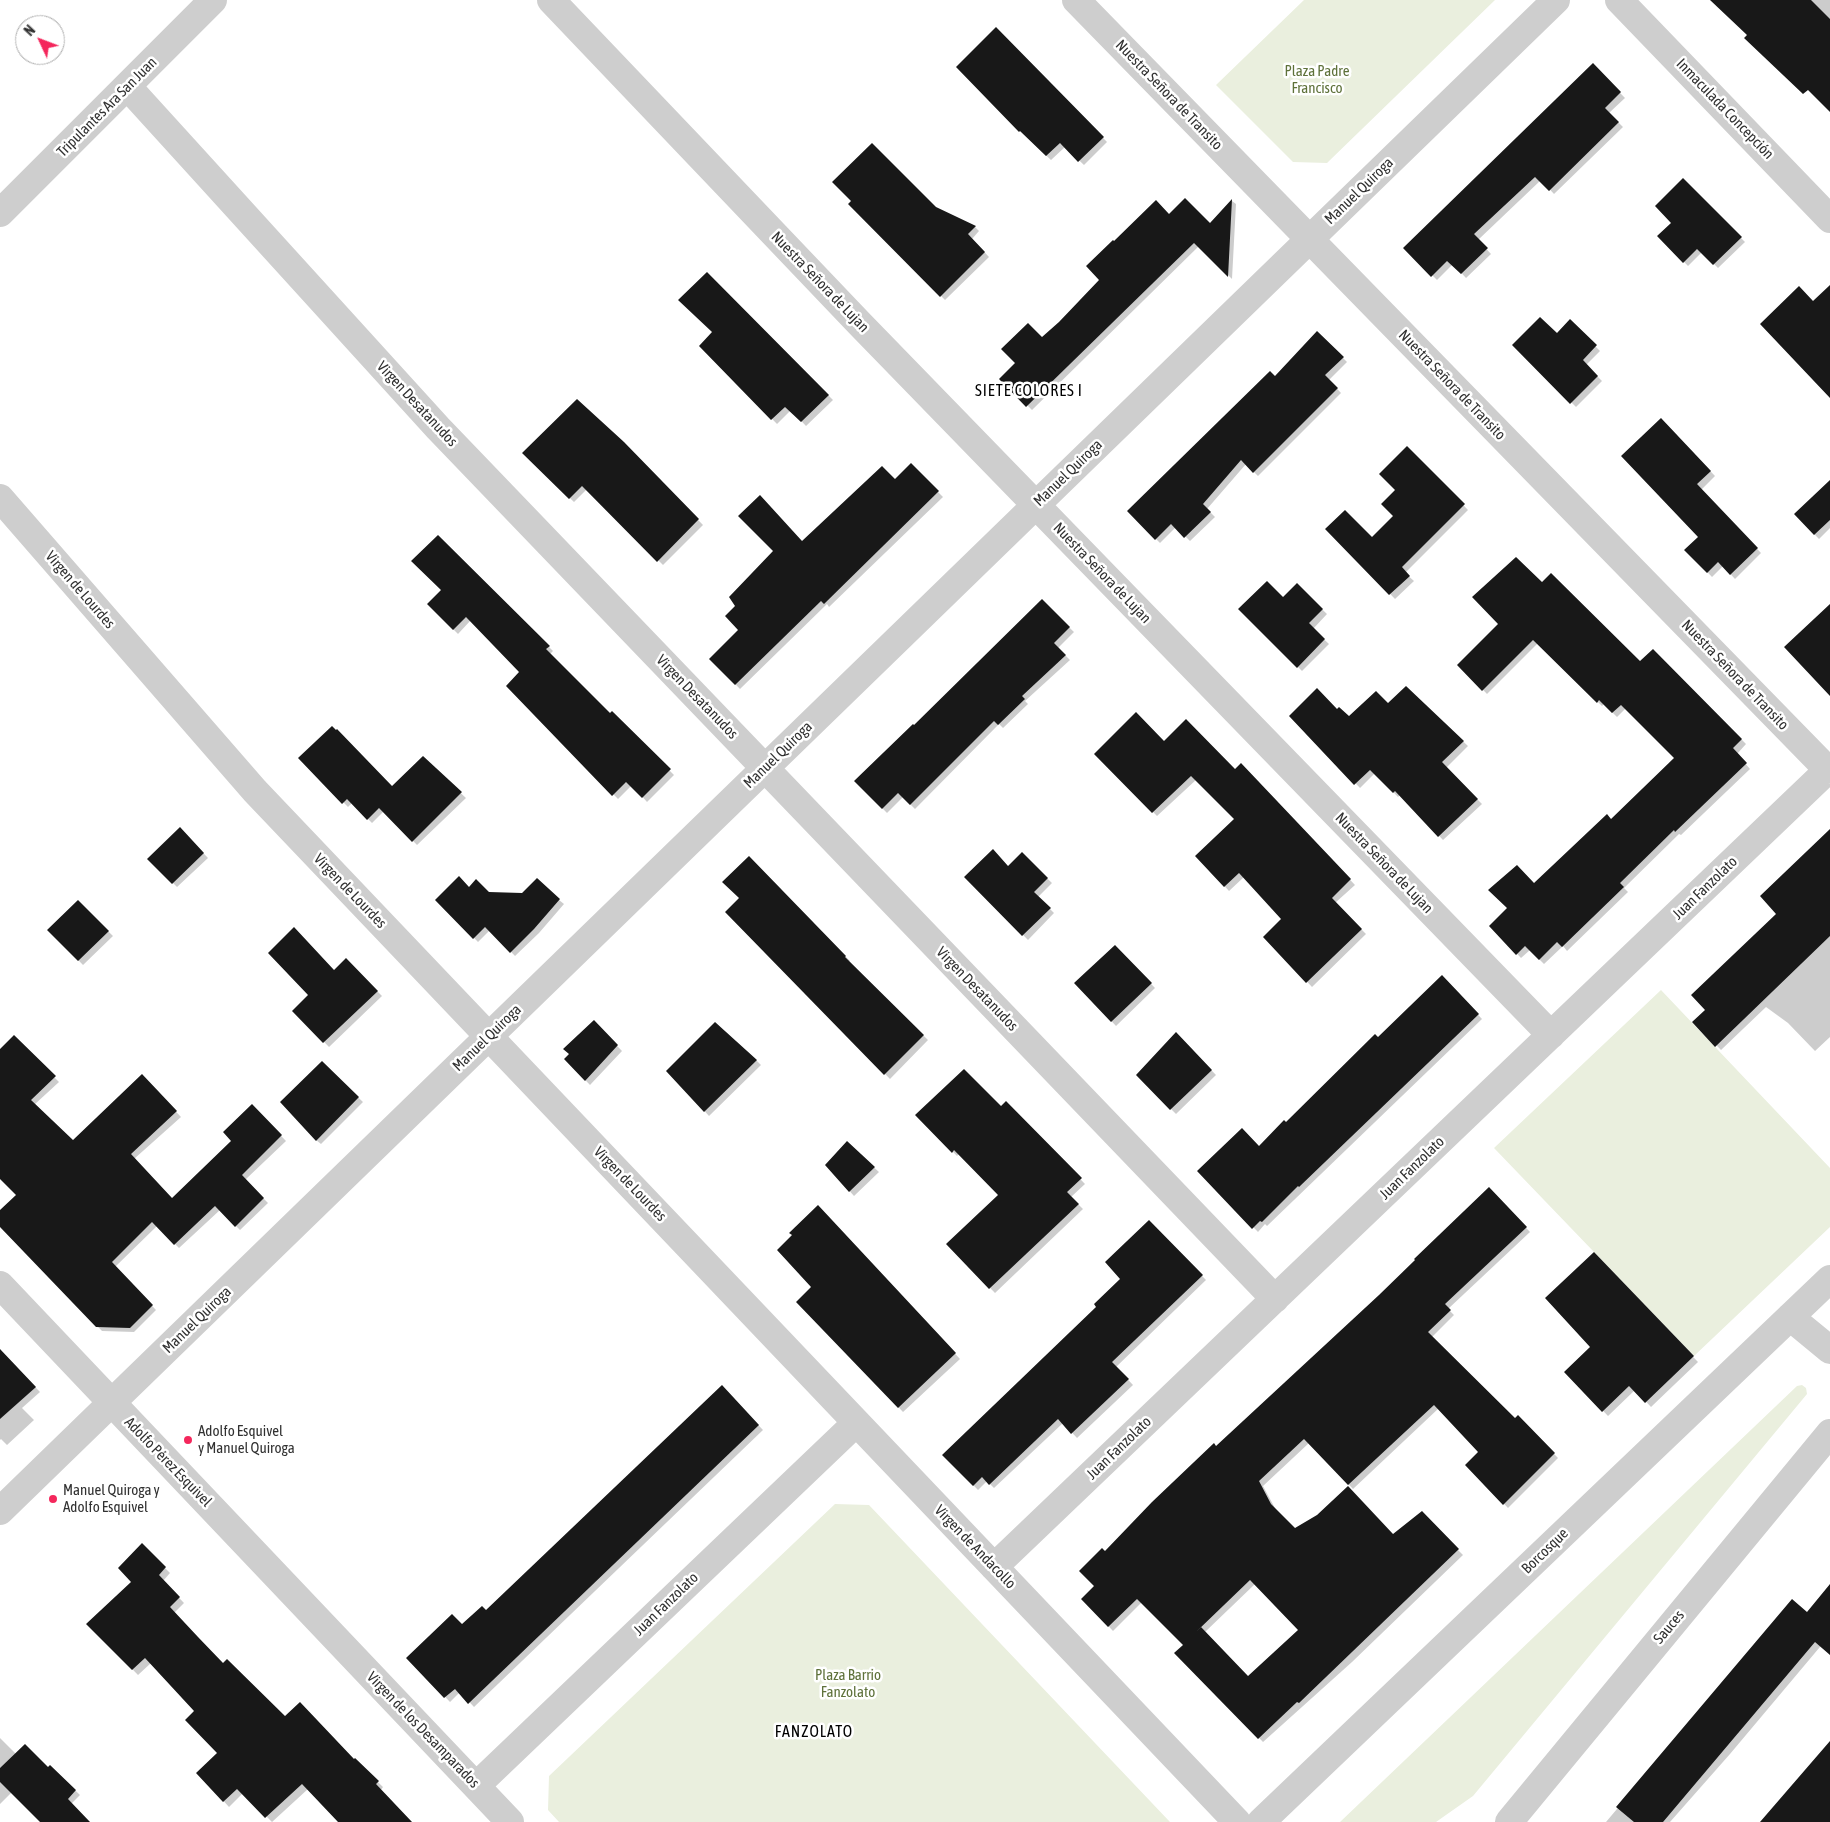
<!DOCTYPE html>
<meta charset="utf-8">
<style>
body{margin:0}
#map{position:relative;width:1830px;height:1822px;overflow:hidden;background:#fff;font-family:"Asap Condensed",sans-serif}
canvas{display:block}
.north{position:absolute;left:15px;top:15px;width:50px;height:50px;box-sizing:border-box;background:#fff;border:1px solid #adadad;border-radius:50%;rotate:313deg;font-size:14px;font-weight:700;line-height:20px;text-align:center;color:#313131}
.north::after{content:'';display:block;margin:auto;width:18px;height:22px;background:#f4275c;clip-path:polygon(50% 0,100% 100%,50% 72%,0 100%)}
</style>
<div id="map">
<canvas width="1830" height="1822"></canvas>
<div class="north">N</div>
</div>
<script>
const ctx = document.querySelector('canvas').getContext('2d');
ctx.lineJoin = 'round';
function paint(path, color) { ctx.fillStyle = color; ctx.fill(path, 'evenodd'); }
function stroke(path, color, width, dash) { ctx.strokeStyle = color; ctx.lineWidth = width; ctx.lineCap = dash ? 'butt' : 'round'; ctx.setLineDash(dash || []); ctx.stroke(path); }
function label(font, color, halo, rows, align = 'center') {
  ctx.font = font + ' "Asap Condensed",sans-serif'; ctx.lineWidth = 5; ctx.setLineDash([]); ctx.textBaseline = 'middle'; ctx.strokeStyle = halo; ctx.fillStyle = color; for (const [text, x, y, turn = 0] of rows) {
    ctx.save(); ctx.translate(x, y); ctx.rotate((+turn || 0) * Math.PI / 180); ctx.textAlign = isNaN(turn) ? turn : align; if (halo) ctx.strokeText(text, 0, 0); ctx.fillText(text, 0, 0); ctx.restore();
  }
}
paint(new Path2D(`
 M 1304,0 L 1495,0 L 1327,163 L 1293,162 L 1216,85 Z
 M 1661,990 L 1830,1168 L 1830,1227 L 1694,1356 L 1494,1148 Z
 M 1802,1385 L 1806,1388 L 1807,1394 L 1473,1796 L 1436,1822 L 1340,1822 L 1797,1386 Z
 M 835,1504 L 869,1505 L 1170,1822 L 559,1822 L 548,1810 L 549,1776 Z`), '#eaefde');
paint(new Path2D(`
 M 1722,0 L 1830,0 L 1830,42 L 1749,35 Z
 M 996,29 L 1107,142 L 1084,165 L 1065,147 L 1051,160 L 1020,131 L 958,67 Z
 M 1593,65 L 1625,98 L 1609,113 L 1623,127 L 1554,194 L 1541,180 L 1478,240 L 1491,254 L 1466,278 L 1453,264 L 1437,280 L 1405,248 Z
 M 1683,180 L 1745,242 L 1718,268 L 1702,252 L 1688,266 L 1659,236 L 1672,223 Z
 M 1232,201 L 1236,204 L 1232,279 L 1199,246 L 1032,410 L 1001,379 L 1169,215 L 1210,224 Z
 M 850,204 L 935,208 L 975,227 L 979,231 L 972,239 L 989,257 L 945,300 Z
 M 707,274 L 833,400 L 806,426 L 791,410 L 777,424 L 701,346 L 714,332 Z
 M 1570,321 L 1600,351 L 1586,365 L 1602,381 L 1576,407 L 1514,345 L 1557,335 Z
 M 1317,332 L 1347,362 L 1329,380 L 1341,393 L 1258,476 L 1246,464 L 1207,509 L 1215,517 L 1190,541 L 1176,527 L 1160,543 L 1128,511 L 1275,377 Z
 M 1661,420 L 1715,476 L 1701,490 L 1761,553 L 1735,579 L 1723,566 L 1712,577 L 1686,550 L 1700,537 Z
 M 623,443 L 703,525 L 663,565 L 587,489 L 574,502 L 523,453 Z
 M 1407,447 L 1468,510 L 1405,573 L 1414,581 L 1395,599 L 1327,529 L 1372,539 L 1395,516 Z
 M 911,465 L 943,497 L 829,607 L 827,604 L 740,689 L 711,659 L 740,630 L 802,542 L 895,481 Z
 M 1830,508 L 1830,528 L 1819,539 L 1795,514 Z
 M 438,536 L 553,651 L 550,654 L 610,715 L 612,713 L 674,775 L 647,802 L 632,785 L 618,799 L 508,686 L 521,672 L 471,620 L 458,634 L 428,604 L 442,590 Z
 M 1542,584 L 1639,663 L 1653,650 L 1746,744 L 1737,754 L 1750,769 L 1681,835 L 1679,834 L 1624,888 L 1628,892 L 1567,951 L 1563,946 L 1544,964 L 1530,950 L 1521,958 L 1491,926 L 1534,885 L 1611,820 L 1675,758 L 1626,708 L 1617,717 L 1604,704 L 1602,706 L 1538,643 L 1487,694 L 1459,665 Z
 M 1297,585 L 1327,614 L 1313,629 L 1329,644 L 1302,671 L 1240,609 L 1283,599 Z
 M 1042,601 L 1074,632 L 1058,648 L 1070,660 L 1025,701 L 1028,704 L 1003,728 L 999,724 L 915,809 L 903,797 L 887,813 L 856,781 L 914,727 Z
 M 1406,688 L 1468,746 L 1446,768 L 1482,804 L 1443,840 L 1400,795 L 1398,797 L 1375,773 L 1360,788 L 1291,716 L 1337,711 L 1349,718 L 1388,705 Z
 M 1164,742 L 1235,770 L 1241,765 L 1355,885 L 1335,903 L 1366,934 L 1312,987 L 1265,937 L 1283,919 L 1244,877 L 1229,891 L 1197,856 L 1236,819 L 1197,779 L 1157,816 L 1096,754 Z
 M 300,758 L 392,787 L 423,758 L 466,798 L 417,845 L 384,811 L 372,823 L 352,803 L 348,807 Z
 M 180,829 L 208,858 L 177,887 L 149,859 Z
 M 1830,831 L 1830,1037 L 1815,1051 L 1788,1023 L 1766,1007 L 1721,1050 L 1694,1022 L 1707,1010 L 1778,914 Z
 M 1022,854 L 1052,883 L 1038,897 L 1054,913 L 1028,940 L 966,877 L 1009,867 Z
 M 749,858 L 850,961 L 848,962 L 928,1040 L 890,1079 L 727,912 L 740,898 Z
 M 469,889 L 489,894 L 559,900 L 564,904 L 539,933 L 515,956 L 490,930 L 478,942 L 437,900 Z
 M 78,902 L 113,936 L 83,965 L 49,930 Z
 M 1115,947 L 1155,988 L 1116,1026 L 1076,983 Z
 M 346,960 L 382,996 L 329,1047 L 294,1011 Z
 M 1442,976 L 1482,1019 L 1267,1226 L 1265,1224 L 1258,1232 L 1199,1171 L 1259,1147 L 1378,1038 Z
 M 594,1022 L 622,1051 L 590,1085 L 565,1059 L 570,1055 Z
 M 1176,1034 L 1216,1075 L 1176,1114 L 1137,1075 Z
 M 14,1037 L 59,1082 L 34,1105 L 73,1141 L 146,1080 L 181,1117 L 134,1159 L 172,1200 L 233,1141 L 252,1106 L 286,1141 L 245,1180 L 268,1203 L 240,1230 L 220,1210 L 179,1248 L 157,1226 L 115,1267 L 156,1310 L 134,1332 L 102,1331 L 0,1226 L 0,1212 L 17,1195 L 0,1177 L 0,1051 Z
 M 756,1060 L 761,1065 L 709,1116 L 668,1071 Z
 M 322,1063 L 363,1102 L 321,1144 L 316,1140 Z
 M 1006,1103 L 1085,1184 L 1071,1197 L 1083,1209 L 995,1293 L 947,1244 L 999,1195 L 959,1154 L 957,1156 L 917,1115 L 1001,1108 Z
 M 847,1143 L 879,1172 L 854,1196 L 826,1165 Z
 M 1489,1189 L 1530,1232 L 1448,1309 L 1454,1315 L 1431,1338 L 1515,1420 L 1518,1417 L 1558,1458 L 1508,1508 L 1467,1465 L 1480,1453 L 1439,1408 L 1353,1489 L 1309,1443 L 1263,1486 L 1276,1510 L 1294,1529 L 1393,1536 L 1421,1513 L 1463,1555 L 1352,1662 L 1263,1742 L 1176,1653 L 1185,1645 L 1142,1602 L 1113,1631 L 1083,1599 L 1096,1586 L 1105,1552 L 1380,1296 ZM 1255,1584 L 1300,1630 L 1248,1678 L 1205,1632 Z
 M 818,1207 L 960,1359 L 903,1412 L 798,1302 L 813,1287 Z
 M 1149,1222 L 1206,1280 L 1116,1367 L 1133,1385 L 1077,1438 L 1063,1423 L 994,1488 L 987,1481 L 978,1490 L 944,1455 L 1098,1307 L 1122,1279 Z
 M 1593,1254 L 1698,1362 L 1651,1407 L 1635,1390 L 1608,1416 L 1566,1372 L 1592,1347 Z
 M 0,1351 L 40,1392 L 22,1408 L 34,1420 L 7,1445 L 1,1439 L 0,1440 Z
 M 722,1387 L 763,1430 L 474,1707 L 460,1692 L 450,1702 L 408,1658 L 486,1612 Z
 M 142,1545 L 170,1573 L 163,1581 L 184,1603 L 174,1613 L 223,1664 L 285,1717 L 354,1761 L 355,1760 L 383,1787 L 381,1790 L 411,1822 L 340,1822 L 308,1789 L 272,1822 L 243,1793 L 229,1807 L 198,1773 L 218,1753 L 196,1712 L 151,1663 L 138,1675 L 88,1624 L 133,1582 Z
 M 1792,1601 L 1830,1633 L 1830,1635 L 1730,1754 L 1670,1822 L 1606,1822 Z
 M 0,1738 L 16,1754 L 48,1769 L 50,1766 L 80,1795 L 71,1804 L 89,1822 L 42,1822 L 12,1792 L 0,1804 Z`), '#0003');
paint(new Path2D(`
 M 1710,0 L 1811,0 L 1830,19 L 1830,112 L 1808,90 L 1803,94 L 1744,38 L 1747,35 Z
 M 996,27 L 1104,137 L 1078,162 L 1060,143 L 1046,156 L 1020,131 L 1019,132 L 956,67 Z
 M 1593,63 L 1621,92 L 1605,108 L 1619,122 L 1549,191 L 1535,177 L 1474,234 L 1488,248 L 1461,274 L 1447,261 L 1431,277 L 1403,248 Z
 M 872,143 L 936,207 L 976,226 L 968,234 L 985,252 L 940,297 L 848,204 L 851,201 L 832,182 Z
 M 1683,178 L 1742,237 L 1713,265 L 1697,249 L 1683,263 L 1657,236 L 1671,223 L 1655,206 Z
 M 1185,198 L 1210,223 L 1232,199 L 1228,277 L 1194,243 L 1026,407 L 999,379 L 1015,363 L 1001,349 L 1028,323 L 1042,337 L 1059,322 L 1099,280 L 1086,266 L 1113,240 L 1114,241 L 1156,200 L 1169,214 Z
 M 707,272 L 829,395 L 801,422 L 785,407 L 771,420 L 699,346 L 712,332 L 678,300 Z
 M 1830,285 L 1830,398 L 1760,324 L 1799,286 L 1813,301 Z
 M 1540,317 L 1557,333 L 1570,319 L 1597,345 L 1583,360 L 1598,376 L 1570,404 L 1512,345 Z
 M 1317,331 L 1344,357 L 1325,375 L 1338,388 L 1253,473 L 1241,460 L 1203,504 L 1211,512 L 1184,538 L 1171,524 L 1155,540 L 1127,511 L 1270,371 L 1275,376 Z
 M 577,399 L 624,442 L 699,519 L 657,562 L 582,486 L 569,499 L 522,453 Z
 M 1661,418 L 1711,471 L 1697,484 L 1758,548 L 1730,575 L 1718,562 L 1707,573 L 1684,550 L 1698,537 L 1621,456 Z
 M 1407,446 L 1465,504 L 1402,567 L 1410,576 L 1389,595 L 1325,529 L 1345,510 L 1372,537 L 1393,516 L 1381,504 L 1395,490 L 1379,474 Z
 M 911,463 L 939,491 L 824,604 L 821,601 L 735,685 L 709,659 L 738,630 L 725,616 L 735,606 L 729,597 L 773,551 L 738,516 L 760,495 L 802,541 L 882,466 L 895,479 Z
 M 1830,480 L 1830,520 L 1814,535 L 1794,514 Z
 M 438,535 L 550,646 L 546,649 L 610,713 L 612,711 L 671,769 L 642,798 L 626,782 L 612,796 L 506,686 L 519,672 L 466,617 L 453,630 L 427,604 L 441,590 L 411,561 Z
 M 1516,557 L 1542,582 L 1551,573 L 1640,661 L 1653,649 L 1742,739 L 1733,748 L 1747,763 L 1675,832 L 1674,830 L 1620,883 L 1624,887 L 1562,947 L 1557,942 L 1539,960 L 1525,946 L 1516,955 L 1489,926 L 1507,908 L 1488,890 L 1517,865 L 1534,883 L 1607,814 L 1611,819 L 1674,758 L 1621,705 L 1612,713 L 1599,700 L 1597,703 L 1533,640 L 1482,691 L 1457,665 L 1498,624 L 1472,597 Z
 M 1267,581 L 1283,597 L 1297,583 L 1323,609 L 1309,623 L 1325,639 L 1297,668 L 1238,609 Z
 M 1042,599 L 1070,627 L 1054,643 L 1066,655 L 1022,696 L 1025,699 L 998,725 L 994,721 L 910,805 L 898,793 L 882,809 L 854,781 L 913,724 L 914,725 Z
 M 1830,604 L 1830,696 L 1784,647 Z
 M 1406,686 L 1464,741 L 1442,762 L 1478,799 L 1438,837 L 1395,791 L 1393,793 L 1370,770 L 1354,785 L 1289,716 L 1317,688 L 1337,709 L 1339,707 L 1349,716 L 1376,691 L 1388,703 Z
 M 1136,712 L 1164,741 L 1186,719 L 1235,769 L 1241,763 L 1351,879 L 1332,898 L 1362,929 L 1306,983 L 1263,937 L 1281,919 L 1239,873 L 1224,887 L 1195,856 L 1234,819 L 1191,776 L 1152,813 L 1094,754 Z
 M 332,726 L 336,730 L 337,729 L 392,786 L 423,756 L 462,792 L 412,842 L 379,808 L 367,820 L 347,799 L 342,804 L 298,758 Z
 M 180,827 L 204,853 L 172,884 L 147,859 Z
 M 1830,829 L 1830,936 L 1715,1047 L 1692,1022 L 1705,1010 L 1691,995 L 1776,914 L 1760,896 Z
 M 993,849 L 1008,866 L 1022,852 L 1048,878 L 1034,892 L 1051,908 L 1022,936 L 964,877 Z
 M 749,856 L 846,956 L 845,957 L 924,1035 L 884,1075 L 725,912 L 739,898 L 722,882 Z
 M 459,876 L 469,887 L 476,879 L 489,892 L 522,893 L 537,878 L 560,899 L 534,929 L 510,953 L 485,927 L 473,939 L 435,900 Z
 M 78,900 L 109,931 L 78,961 L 47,930 Z
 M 294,927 L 334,970 L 346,958 L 378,991 L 323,1043 L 292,1011 L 308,995 L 268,953 Z
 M 1115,945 L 1152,983 L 1111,1022 L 1074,983 Z
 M 1442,975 L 1479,1014 L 1299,1187 L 1298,1186 L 1262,1222 L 1260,1221 L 1252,1229 L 1197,1171 L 1242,1128 L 1259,1146 L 1284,1120 L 1286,1122 L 1375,1034 L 1378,1037 Z
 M 594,1020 L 618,1045 L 585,1081 L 564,1059 L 569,1054 L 563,1049 Z
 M 715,1022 L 757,1060 L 704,1112 L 666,1071 Z
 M 1176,1032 L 1212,1070 L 1170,1110 L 1136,1075 Z
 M 14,1035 L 56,1076 L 31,1100 L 73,1140 L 142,1074 L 177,1111 L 131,1154 L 172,1198 L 231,1141 L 223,1132 L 252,1104 L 282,1135 L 242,1175 L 264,1198 L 235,1227 L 215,1206 L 174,1245 L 152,1222 L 112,1262 L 153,1305 L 130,1328 L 96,1327 L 0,1227 L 0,1210 L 16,1195 L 0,1179 L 0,1049 Z
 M 322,1061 L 359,1097 L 316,1141 L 280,1102 Z
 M 964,1069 L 1001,1106 L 1006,1101 L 1082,1178 L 1067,1192 L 1079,1204 L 989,1289 L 946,1244 L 998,1195 L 954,1150 L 952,1153 L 915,1115 Z
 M 847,1141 L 875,1167 L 849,1192 L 825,1165 Z
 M 1489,1187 L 1527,1227 L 1445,1304 L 1451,1310 L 1428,1332 L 1515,1418 L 1518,1415 L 1555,1453 L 1503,1505 L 1465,1465 L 1478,1452 L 1434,1405 L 1348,1485 L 1304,1439 L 1259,1481 L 1271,1504 L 1295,1528 L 1317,1515 L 1348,1486 L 1393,1534 L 1422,1511 L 1459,1549 L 1299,1703 L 1297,1702 L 1258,1739 L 1174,1653 L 1183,1645 L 1137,1599 L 1108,1627 L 1081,1599 L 1094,1586 L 1079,1571 L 1102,1548 L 1105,1551 L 1152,1502 L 1214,1443 L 1216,1446 L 1379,1295 L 1415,1260 L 1414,1259 ZM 1250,1580 L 1298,1630 L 1248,1676 L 1201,1627 L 1197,1631 Z
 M 818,1205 L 956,1353 L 898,1408 L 796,1302 L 811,1287 L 777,1250 L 792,1235 L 789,1233 Z
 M 1149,1220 L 1203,1275 L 1112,1362 L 1129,1379 L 1071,1434 L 1058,1419 L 989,1485 L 982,1477 L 973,1486 L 942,1455 L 1096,1307 L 1094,1304 L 1120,1279 L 1105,1262 Z
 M 1594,1252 L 1694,1356 L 1645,1403 L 1629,1386 L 1602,1412 L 1564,1372 L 1590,1347 L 1545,1298 Z
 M 0,1349 L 36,1387 L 0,1419 Z
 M 722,1385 L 759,1425 L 468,1704 L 455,1689 L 444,1698 L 406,1658 L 452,1614 L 462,1624 L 482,1606 L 486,1610 Z
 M 142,1543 L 166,1567 L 159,1575 L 180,1597 L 170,1607 L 198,1637 L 223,1663 L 227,1659 L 285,1716 L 300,1702 L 354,1759 L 355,1758 L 379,1781 L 376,1784 L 412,1822 L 338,1822 L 302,1784 L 265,1818 L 237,1789 L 223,1802 L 196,1773 L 217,1753 L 185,1720 L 194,1711 L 145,1658 L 132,1670 L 86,1624 L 131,1582 L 118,1568 Z
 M 1830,1584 L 1830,1655 L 1815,1642 L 1663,1822 L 1634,1822 L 1616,1807 L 1792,1599 L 1807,1612 Z
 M 1830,1741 L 1830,1822 L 1760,1822 Z
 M 25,1744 L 48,1767 L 50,1765 L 76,1790 L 68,1799 L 90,1822 L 40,1822 L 0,1782 L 0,1768 Z`), '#181818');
stroke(new Path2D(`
 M 551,0 L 859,323 L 1551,1035
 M 1076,0 L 1828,770
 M 1619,0 L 1830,219
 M 127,86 L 438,428 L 1275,1299
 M 0,213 L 213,0
 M 0,498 L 255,791 L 1237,1822
 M 0,1285 L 510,1822
 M 1790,1317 L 1830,1350
 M 0,1511 L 1556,0
 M 994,1567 L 1830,768
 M 476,1786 L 856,1423
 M 1261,1822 L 1830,1279
 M 1509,1822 L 1830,1433`), '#cecece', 28);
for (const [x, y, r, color] of [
 [188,1440,5,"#f4275c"],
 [53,1499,5,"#f4275c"]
]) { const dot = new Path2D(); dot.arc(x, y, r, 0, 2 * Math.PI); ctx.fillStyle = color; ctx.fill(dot); stroke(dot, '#fff', 2); }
label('15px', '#5e713a', '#fff', [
 ["Plaza Padre",1317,71],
 ["Francisco",1317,88],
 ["Plaza Barrio",848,1675],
 ["Fanzolato",848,1692]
]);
label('15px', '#313131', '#fff', [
 ["Nuestra Señora de Transito",1169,95,46],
 ["Tripulantes Ara San Juan",107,107,-45],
 ["Inmaculada Concepción",1725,109,46],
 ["Manuel Quiroga",1359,191,-44],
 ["Nuestra Señora de Lujan",820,282,46],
 ["Nuestra Señora de Transito",1452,385,46],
 ["Virgen Desatanudos",417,404,47],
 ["Manuel Quiroga",1068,473,-44],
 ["Nuestra Señora de Lujan",1102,573,46],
 ["Virgen de Lourdes",80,590,49],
 ["Nuestra Señora de Transito",1735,675,46],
 ["Virgen Desatanudos",697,697,46],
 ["Manuel Quiroga",778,755,-44],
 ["Nuestra Señora de Lujan",1384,863,46],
 ["Juan Fanzolato",1705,888,-44],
 ["Virgen de Lourdes",350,891,46],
 ["Virgen Desatanudos",977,989,46],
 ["Manuel Quiroga",487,1038,-44],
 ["Juan Fanzolato",1412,1168,-44],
 ["Virgen de Lourdes",630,1184,46],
 ["Manuel Quiroga",197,1320,-44],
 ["Juan Fanzolato",1119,1448,-44],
 ["Adolfo Pérez Esquivel",168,1462,46],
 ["Virgen de Andacollo",975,1547,46],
 ["Borcosque",1545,1551,-44],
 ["Juan Fanzolato",666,1604,-44],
 ["Sauces",1669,1627,-50],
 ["Virgen de los Desamparados",423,1730,46]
]);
label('15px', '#313131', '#fff', [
 ["Adolfo Esquivel",198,1431],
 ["y Manuel Quiroga",198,1448],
 ["Manuel Quiroga y",63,1490],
 ["Adolfo Esquivel",63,1507]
], 'left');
ctx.letterSpacing = '1px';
label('16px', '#000', '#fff', [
 ["SIETE COLORES I",1029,391],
 ["FANZOLATO",814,1732]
]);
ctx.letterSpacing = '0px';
</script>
